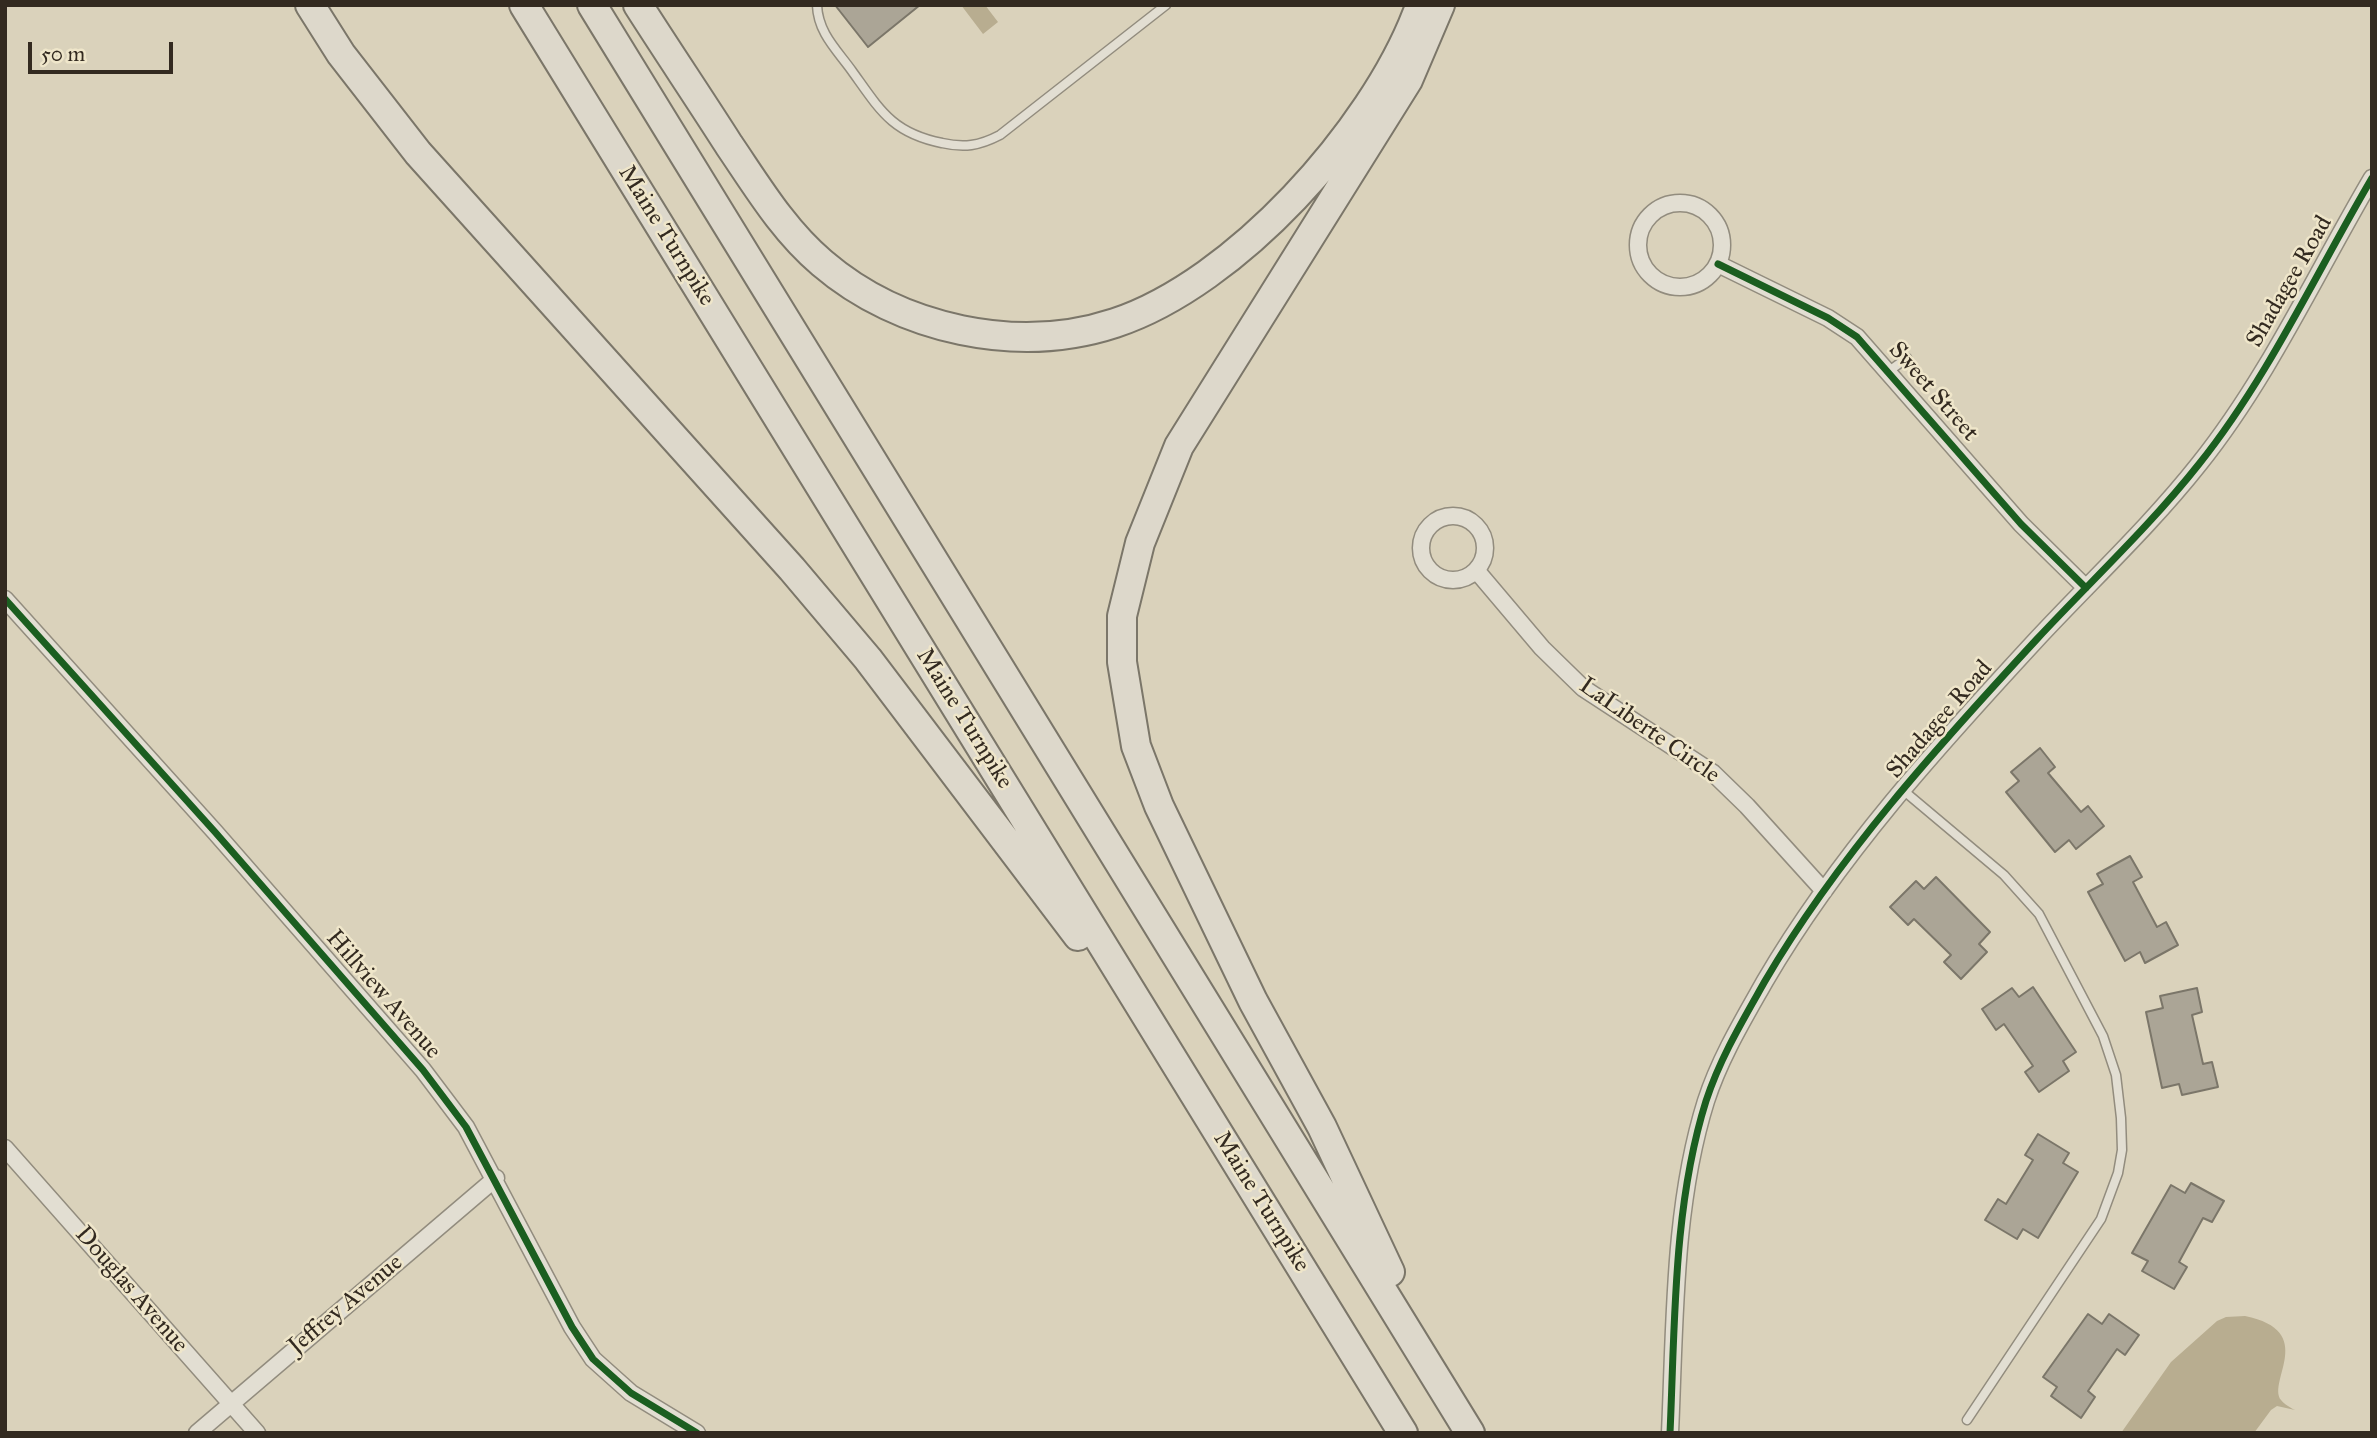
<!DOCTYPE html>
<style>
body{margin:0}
#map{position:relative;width:2377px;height:1438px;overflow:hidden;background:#dad2bb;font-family:"IM FELL Great Primer",serif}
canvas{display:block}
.frame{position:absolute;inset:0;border:7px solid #332a20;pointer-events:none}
.scale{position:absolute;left:28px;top:42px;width:145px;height:32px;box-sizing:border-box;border:4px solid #332a20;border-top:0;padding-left:9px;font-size:21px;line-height:24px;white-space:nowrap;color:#332a20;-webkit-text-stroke:5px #efe6ca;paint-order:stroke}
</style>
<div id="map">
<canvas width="2377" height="1438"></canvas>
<div class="frame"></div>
<div class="scale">50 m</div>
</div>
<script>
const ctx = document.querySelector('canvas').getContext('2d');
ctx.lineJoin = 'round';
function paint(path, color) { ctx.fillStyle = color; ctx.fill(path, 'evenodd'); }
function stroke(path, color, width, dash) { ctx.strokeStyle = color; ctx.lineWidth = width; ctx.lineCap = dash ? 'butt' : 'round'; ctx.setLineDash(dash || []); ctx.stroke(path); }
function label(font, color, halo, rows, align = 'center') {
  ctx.font = font + ' "IM FELL Great Primer",serif'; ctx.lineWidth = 5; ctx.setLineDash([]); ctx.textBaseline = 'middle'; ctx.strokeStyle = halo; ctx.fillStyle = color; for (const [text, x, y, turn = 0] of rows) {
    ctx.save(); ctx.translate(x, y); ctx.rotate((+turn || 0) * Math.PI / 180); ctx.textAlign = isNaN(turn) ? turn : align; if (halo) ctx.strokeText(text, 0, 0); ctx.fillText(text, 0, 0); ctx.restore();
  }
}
paint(new Path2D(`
 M 961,5 L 985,5 L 998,22 L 983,34 Z
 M 2245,1316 C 2318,1331 2267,1381 2281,1400 C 2284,1404 2291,1408 2295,1410 L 2277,1406 L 2271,1410 L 2254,1433 L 2121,1433 L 2171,1362 L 2217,1321 L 2226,1317 Z`), '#b8ad90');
const building = new Path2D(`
 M 835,5 L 920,5 L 868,47 Z
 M 2040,748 L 2055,767 L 2048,773 L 2081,812 L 2088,806 L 2104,826 L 2076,849 L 2069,840 L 2055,852 L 2006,792 L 2019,781 L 2011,772 Z
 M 2130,856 L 2142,877 L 2133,882 L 2157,927 L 2166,922 L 2178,945 L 2145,963 L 2140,952 L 2125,961 L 2088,892 L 2103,884 L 2097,874 Z
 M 1936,877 L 1990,932 L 1979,944 L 1987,952 L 1961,979 L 1944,962 L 1951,955 L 1914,919 L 1908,925 L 1890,907 L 1916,881 L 1924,889 Z
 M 2033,987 L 2076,1052 L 2063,1061 L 2069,1071 L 2039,1092 L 2025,1072 L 2033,1066 L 2004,1024 L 1996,1030 L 1982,1009 L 2012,988 L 2019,997 Z
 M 2197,988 L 2202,1012 L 2192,1015 L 2203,1064 L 2212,1062 L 2218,1087 L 2182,1095 L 2179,1084 L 2162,1088 L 2146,1012 L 2163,1008 L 2160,996 Z
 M 2038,1134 L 2069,1153 L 2063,1163 L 2078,1172 L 2038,1238 L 2023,1229 L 2017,1239 L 1985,1220 L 1998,1199 L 2006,1204 L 2033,1160 L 2025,1155 Z
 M 2191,1183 L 2224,1201 L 2212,1222 L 2203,1218 L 2179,1262 L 2187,1267 L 2174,1289 L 2142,1271 L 2148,1261 L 2132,1253 L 2171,1185 L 2185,1193 Z
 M 2088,1314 L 2102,1324 L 2109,1314 L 2139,1335 L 2125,1355 L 2117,1349 L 2088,1391 L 2095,1397 L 2081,1418 L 2051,1396 L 2057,1387 L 2043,1377 Z`);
paint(building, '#aba596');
stroke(building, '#7b7669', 2);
const lane = new Path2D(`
 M 817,5 C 818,33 837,50 852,71 C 880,110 892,133 942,143 C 964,148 979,146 1000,135 L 1166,5
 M 1889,371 L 1907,358
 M 1904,791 L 2004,875 L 2039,914 L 2103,1036 L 2116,1075 L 2121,1118 L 2122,1150 L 2118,1173 L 2101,1219 L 1967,1420`);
const street = new Path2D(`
 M1638 245a42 42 0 1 1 84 0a42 42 0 1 1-84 0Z
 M 1718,264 L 1828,318 L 1857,337 L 2021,524 L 2086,588
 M1421 548a32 32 0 1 1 64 0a32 32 0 1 1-64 0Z
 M 1476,570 L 1542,648 L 1583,688 L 1713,773 L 1747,806 L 1824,891
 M 5,599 L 215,832 L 423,1070 L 466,1127 L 572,1327 L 593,1359 L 631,1393 L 697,1433
 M 5,1148 L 257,1433
 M 197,1433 L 496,1178
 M 1670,1433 C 1675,1324 1673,1206 1706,1101 C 1720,1058 1743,1020 1765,981 C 1838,856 1939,745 2037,639 C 2091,581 2150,526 2199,464 C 2268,378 2316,273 2372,178`);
const highway = new Path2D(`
 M 310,5 L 341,54 L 418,153 L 792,569 L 868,659 L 1078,936
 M 524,5 L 1403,1433
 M 592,5 L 1470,1433
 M 638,5 C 668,52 699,98 729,145 C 757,186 783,230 822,263 C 900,330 1018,355 1115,323 C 1236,283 1372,131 1417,14
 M 1390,1272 L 1322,1127 L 1253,1001 L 1159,806 L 1136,746 L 1122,662 L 1122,616 L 1140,543 L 1179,446 L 1408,80 L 1440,5`);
stroke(lane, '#928c7e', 11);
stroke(street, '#928c7e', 19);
stroke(highway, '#7b7669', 32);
stroke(lane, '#e2ded2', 8);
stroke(street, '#e2ded2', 16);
stroke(highway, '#ddd8cb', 28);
stroke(new Path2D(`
 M 1718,264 L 1828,318 L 1857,337 L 2021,524 L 2086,588
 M 5,599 L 215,832 L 423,1070 L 466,1127 L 572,1327 L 593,1359 L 631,1393 L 697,1433
 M 1670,1433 C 1675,1324 1673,1206 1706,1101 C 1720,1058 1743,1020 1765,981 C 1838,856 1939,745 2037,639 C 2091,581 2150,526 2199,464 C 2268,378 2316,273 2372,178`), '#1b5e20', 7);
label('24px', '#332a20', '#efe6ca', [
 ["Maine Turnpike",666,236,58],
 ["Shadagee Road",2290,282,-60],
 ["Sweet Street",1933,392,49],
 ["Maine Turnpike",964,719,58],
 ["Shadagee Road",1940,720,-49],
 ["LaLiberte Circle",1649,731,35],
 ["Hillview Avenue",383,995,49],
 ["Maine Turnpike",1261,1202,58],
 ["Douglas Avenue",131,1290,49],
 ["Jeffrey Avenue",346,1305,-40]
]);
</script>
